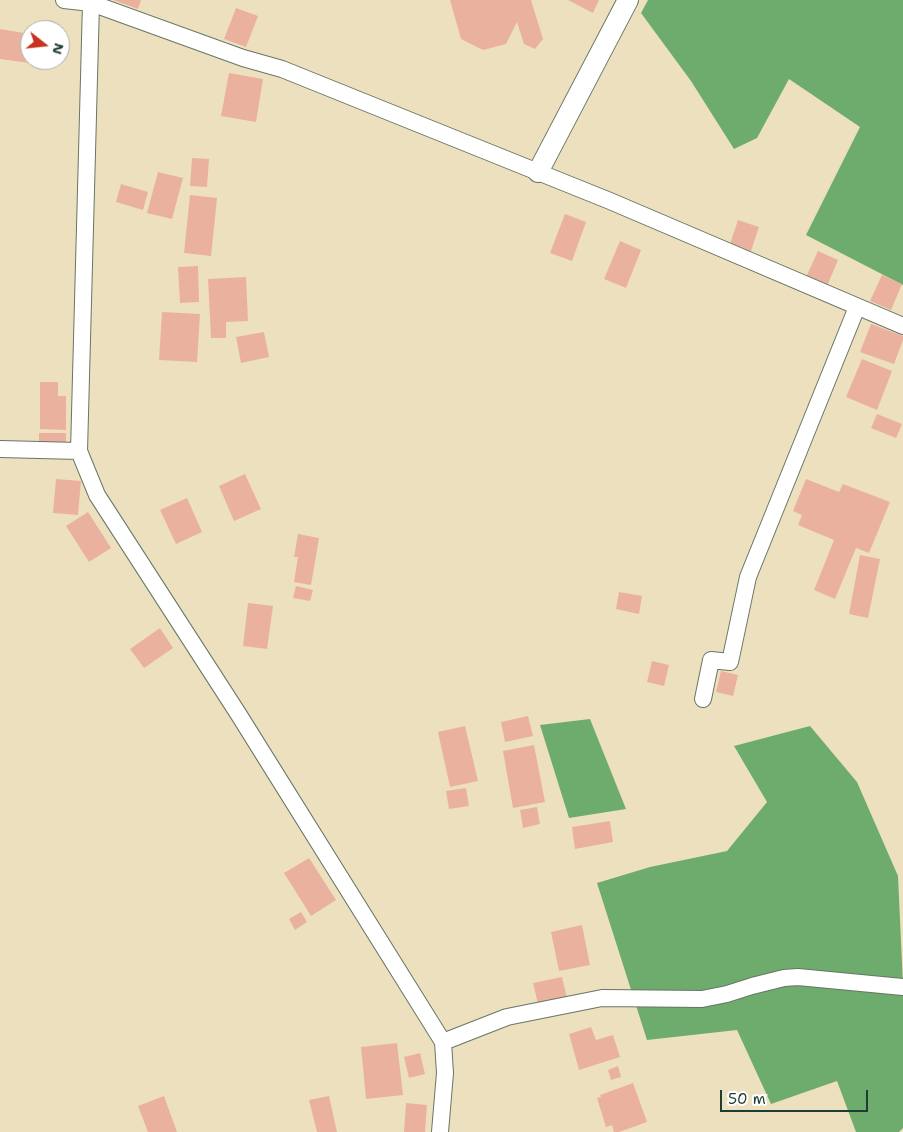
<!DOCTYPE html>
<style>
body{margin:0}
#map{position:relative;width:903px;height:1132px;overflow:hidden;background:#ede0be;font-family:"Shantell Sans",sans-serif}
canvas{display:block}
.north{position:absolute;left:20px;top:20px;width:50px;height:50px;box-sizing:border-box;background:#fff;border:1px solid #a5b1ae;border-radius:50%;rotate:106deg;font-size:14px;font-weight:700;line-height:20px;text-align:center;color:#1f3d34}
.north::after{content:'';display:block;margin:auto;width:18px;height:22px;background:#c8321e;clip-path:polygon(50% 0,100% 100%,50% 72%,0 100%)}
.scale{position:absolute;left:720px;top:1090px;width:148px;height:22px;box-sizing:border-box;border:2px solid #1f3d34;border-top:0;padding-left:6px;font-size:15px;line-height:18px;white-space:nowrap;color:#1f3d34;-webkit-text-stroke:4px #fff;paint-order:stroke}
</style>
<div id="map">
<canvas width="903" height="1132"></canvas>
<div class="north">N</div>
<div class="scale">50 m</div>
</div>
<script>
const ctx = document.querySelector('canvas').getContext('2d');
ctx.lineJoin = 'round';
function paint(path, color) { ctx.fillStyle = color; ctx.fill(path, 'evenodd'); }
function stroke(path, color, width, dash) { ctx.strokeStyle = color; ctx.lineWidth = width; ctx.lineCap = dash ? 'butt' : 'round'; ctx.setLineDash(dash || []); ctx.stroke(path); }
paint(new Path2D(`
 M 648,0 L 903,0 L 903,285 L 806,235 L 860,127 L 789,79 L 757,138 L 734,149 L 691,81 L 641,13 Z
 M 590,719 L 626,809 L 569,818 L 540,725 Z
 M 810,726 L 857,782 L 898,876 L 903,985 L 903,1128 L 899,1132 L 856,1132 L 837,1081 L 771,1104 L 737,1030 L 647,1040 L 597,883 L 650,867 L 727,851 L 767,802 L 734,746 Z`), '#6eac6d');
paint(new Path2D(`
 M 113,0 L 141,0 L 138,9 Z
 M 450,0 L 531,0 L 543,39 L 535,49 L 524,44 L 517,22 L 506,44 L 483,50 L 461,39 Z
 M 568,0 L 599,0 L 593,13 Z
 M 236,8 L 258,16 L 246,47 L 224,39 Z
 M 0,29 L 30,34 L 30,63 L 0,59 Z
 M 229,73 L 263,79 L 256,122 L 221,116 Z
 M 192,158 L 209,159 L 207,187 L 190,186 Z
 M 158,172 L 183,178 L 172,219 L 147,213 Z
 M 121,184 L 148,192 L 143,210 L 116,202 Z
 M 190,195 L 217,198 L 211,256 L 184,253 Z
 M 565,214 L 586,222 L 572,261 L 550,253 Z
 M 738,220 L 759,227 L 750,254 L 729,247 Z
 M 620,241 L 641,250 L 626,288 L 604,279 Z
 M 818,251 L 838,260 L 827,286 L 806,277 Z
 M 198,266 L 199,302 L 180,303 L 178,267 Z
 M 882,275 L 902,284 L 891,310 L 870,301 Z
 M 246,277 L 248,321 L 226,322 L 226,338 L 211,338 L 208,279 Z
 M 162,312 L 200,314 L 197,362 L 159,360 Z
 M 871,324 L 903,336 L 903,340 L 894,364 L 860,352 Z
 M 264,332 L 269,357 L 241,363 L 236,337 Z
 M 862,359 L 892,371 L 877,410 L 846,397 Z
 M 40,382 L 58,382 L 58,396 L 66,396 L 66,430 L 40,429 Z
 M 877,414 L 902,424 L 896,438 L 871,428 Z
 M 39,433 L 66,433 L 66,443 L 39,443 Z
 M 245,474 L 261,509 L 234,521 L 219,486 Z
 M 56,479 L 81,481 L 78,515 L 53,513 Z
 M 806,479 L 839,492 L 843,484 L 890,502 L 869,553 L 856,548 L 835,599 L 814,590 L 834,540 L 798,525 L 802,515 L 793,511 Z
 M 187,498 L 202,532 L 176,544 L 160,510 Z
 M 88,512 L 111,548 L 89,562 L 66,526 Z
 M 298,534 L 319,538 L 311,585 L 294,582 L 298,557 L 294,557 Z
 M 860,555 L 880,559 L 868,618 L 849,614 Z
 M 296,586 L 313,590 L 310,601 L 293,598 Z
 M 619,592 L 642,596 L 639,614 L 616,609 Z
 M 248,603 L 273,606 L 267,649 L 243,646 Z
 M 160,628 L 173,648 L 144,668 L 130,649 Z
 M 652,661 L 669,665 L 664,686 L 647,682 Z
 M 721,671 L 738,675 L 733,696 L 716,692 Z
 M 528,716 L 533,736 L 505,742 L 501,722 Z
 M 465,726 L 478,781 L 450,787 L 438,732 Z
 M 534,745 L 545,802 L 513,808 L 503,751 Z
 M 466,788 L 469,806 L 449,809 L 446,791 Z
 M 537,807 L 540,824 L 523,828 L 520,810 Z
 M 610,821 L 613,842 L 575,849 L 572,827 Z
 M 309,858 L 336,900 L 311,916 L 284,873 Z
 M 301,912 L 307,922 L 295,930 L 289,919 Z
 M 582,925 L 590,965 L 559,971 L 551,932 Z
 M 562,977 L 567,998 L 538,1004 L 533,983 Z
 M 591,1027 L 596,1040 L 613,1035 L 620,1057 L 579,1070 L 569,1034 Z
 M 397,1043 L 403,1095 L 366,1099 L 361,1047 Z
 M 420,1053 L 425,1074 L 409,1078 L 404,1057 Z
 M 618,1066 L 621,1077 L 611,1080 L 608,1070 Z
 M 633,1083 L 647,1122 L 619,1132 L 614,1132 L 612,1125 L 606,1127 L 597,1098 L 601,1097 L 600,1095 Z
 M 164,1096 L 177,1132 L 148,1132 L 138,1106 Z
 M 329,1096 L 337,1132 L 317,1132 L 309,1100 Z
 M 406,1103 L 427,1105 L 425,1132 L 404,1132 Z`), '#eab29e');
const minor = new Path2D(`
 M 64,0 L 91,3 L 243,58 L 282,69 L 610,201 L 903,326
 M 93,0 L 91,3 L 79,451 L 97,495 L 239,715 L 443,1042 L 445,1073 L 440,1132
 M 0,449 L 79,451
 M 703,699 L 711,660 L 730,662 L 748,577 L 857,307
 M 443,1042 L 507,1017 L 602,998 L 702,999 L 727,994 L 752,986 L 784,978 L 798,977 L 903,987`);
const tertiary = new Path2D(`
 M 538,172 L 628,0`);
stroke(minor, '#677664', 18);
stroke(tertiary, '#677664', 22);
stroke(minor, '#fff', 16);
stroke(tertiary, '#fff', 20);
</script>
